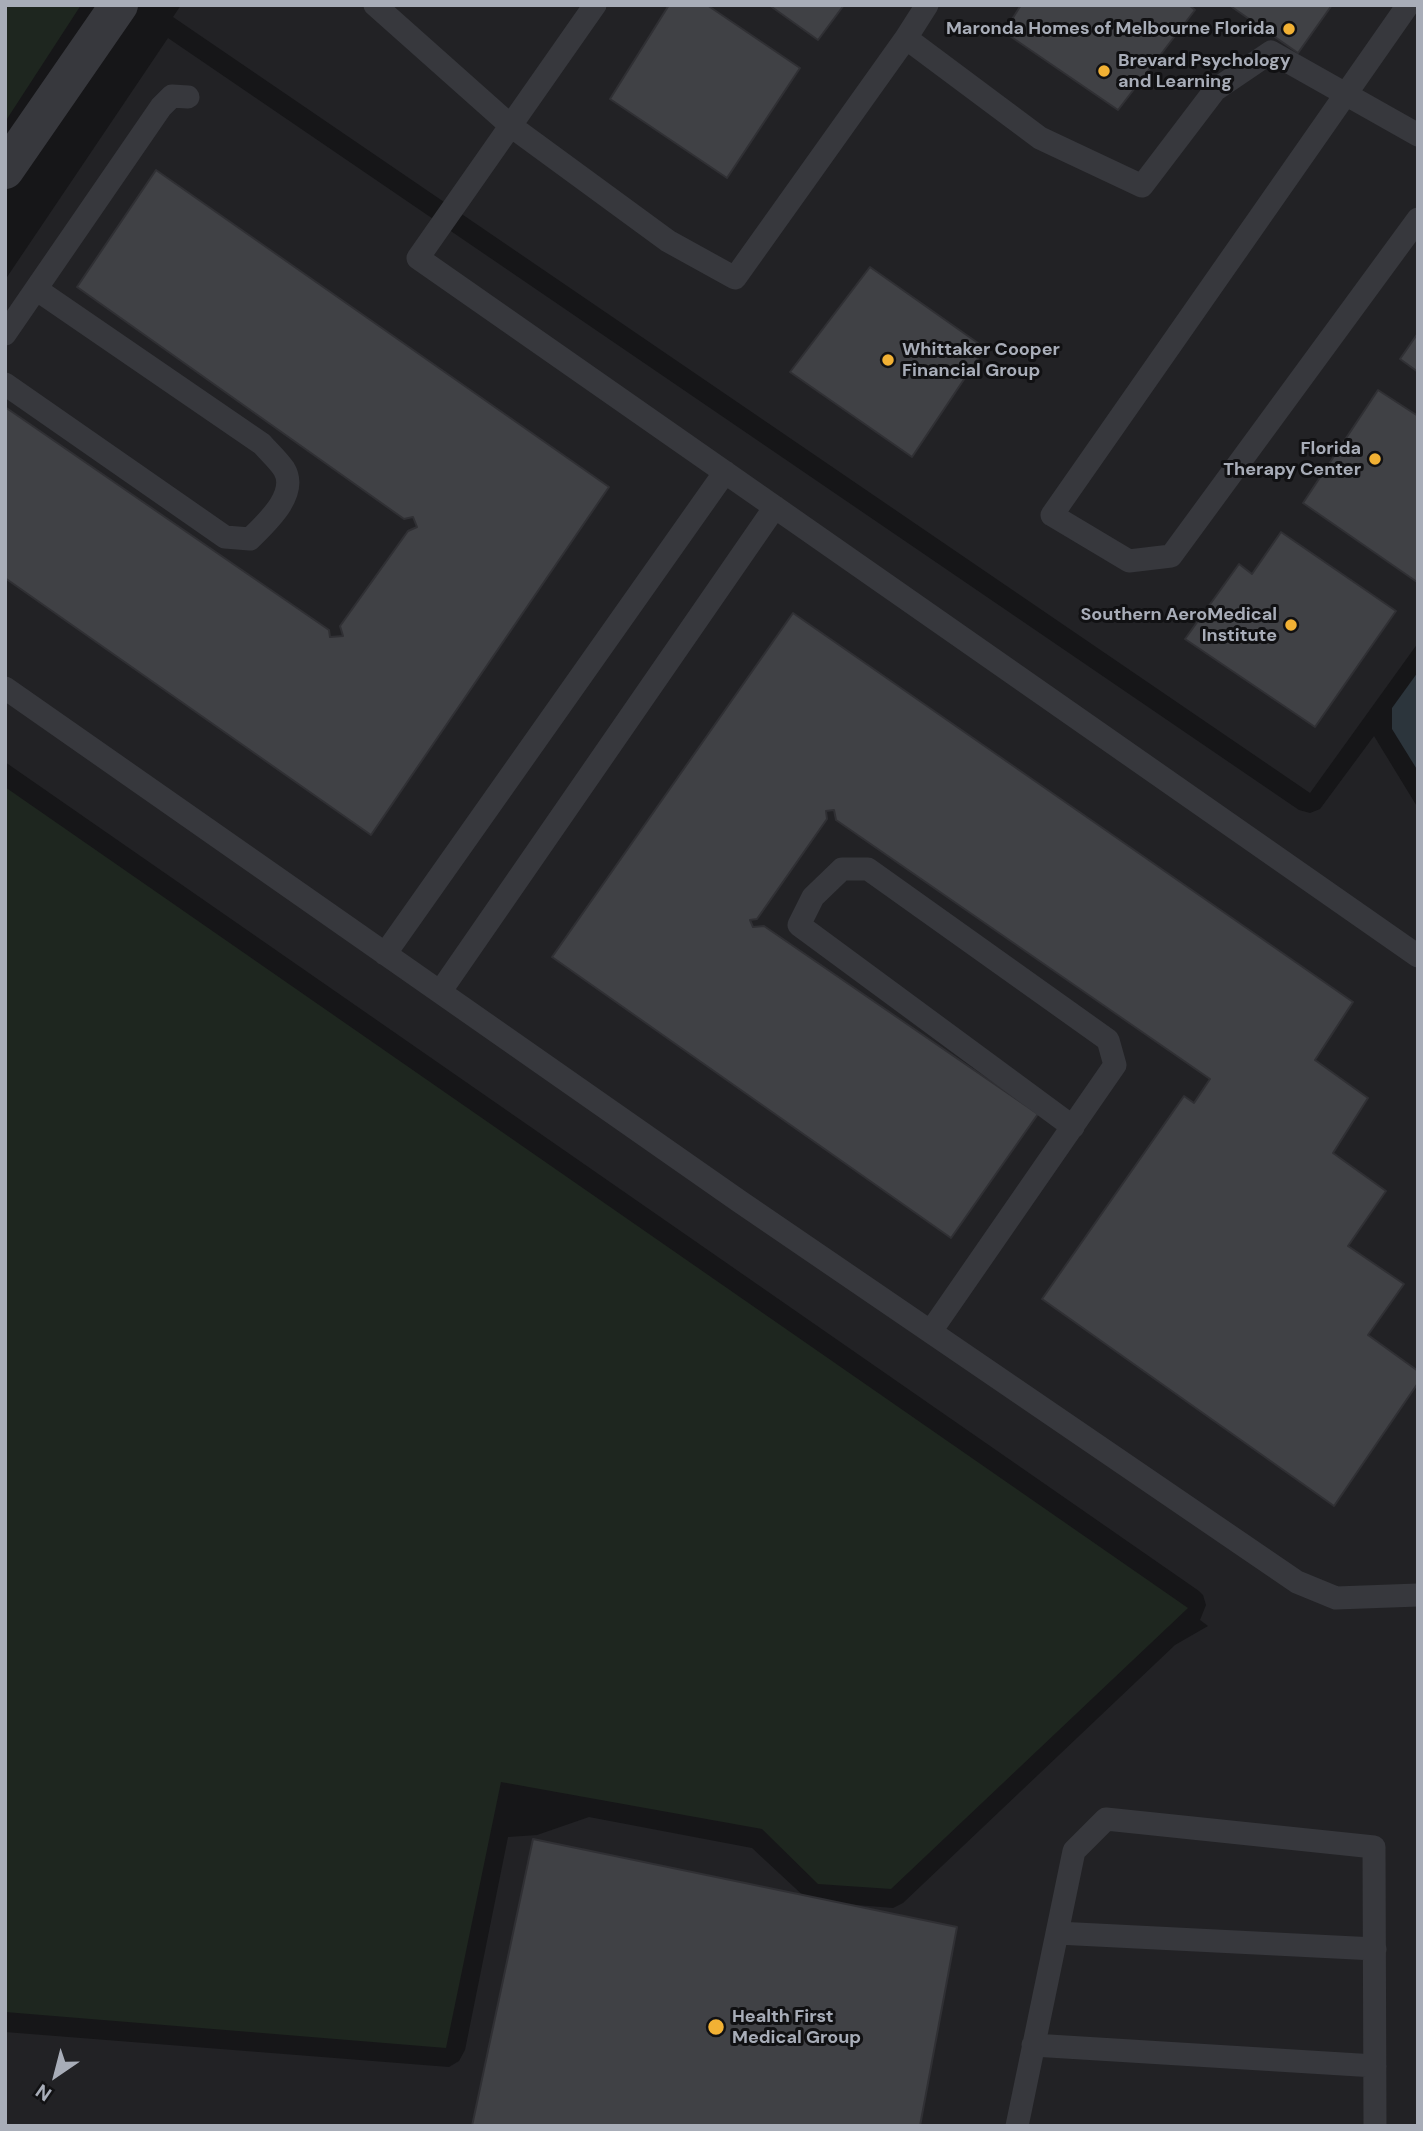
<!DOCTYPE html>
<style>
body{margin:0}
#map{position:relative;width:1423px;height:2131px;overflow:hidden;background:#161618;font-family:"DM Sans",sans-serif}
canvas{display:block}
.frame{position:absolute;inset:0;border:7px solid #a8adb8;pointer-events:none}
.north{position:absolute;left:21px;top:2040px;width:70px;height:70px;-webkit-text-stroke:5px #111113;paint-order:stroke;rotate:215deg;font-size:19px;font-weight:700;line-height:28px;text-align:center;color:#a8adb8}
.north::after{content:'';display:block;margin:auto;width:24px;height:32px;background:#a8adb8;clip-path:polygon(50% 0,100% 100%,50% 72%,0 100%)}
</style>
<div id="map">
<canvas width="1423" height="2131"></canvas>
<div class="frame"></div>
<div class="north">N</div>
</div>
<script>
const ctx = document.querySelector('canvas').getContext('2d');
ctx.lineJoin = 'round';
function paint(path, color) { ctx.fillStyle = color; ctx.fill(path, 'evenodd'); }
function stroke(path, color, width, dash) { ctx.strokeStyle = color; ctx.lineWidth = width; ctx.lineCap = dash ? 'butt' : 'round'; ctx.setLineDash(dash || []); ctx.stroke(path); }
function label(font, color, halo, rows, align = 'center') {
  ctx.font = font + ' "DM Sans",sans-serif'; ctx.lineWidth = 6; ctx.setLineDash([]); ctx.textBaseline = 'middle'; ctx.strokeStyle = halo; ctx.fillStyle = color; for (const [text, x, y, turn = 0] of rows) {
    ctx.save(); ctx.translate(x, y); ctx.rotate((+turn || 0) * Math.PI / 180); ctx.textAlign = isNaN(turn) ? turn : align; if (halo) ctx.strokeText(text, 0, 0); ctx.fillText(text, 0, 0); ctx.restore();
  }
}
paint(new Path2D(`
 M 181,5 L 1418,5 L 1418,643 L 1310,793 L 173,17 Z
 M 168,38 L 1299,810 L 1310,813 L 1320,809 L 1374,736 L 1418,808 L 1418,2126 L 5,2126 L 5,2032 L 449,2067 L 459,2061 L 465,2050 L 508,1837 L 537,1835 L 589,1817 L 752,1848 L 809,1901 L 893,1908 L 903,1903 L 1175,1645 L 1208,1626 L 1200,1620 L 1206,1605 L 1203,1595 L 1199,1591 L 5,762 L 5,280 Z`), '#222225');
paint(new Path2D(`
 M 5,5 L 81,5 L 5,122 Z
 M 5,787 L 1188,1608 L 891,1889 L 818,1884 L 762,1829 L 501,1782 L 446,2048 L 5,2012 Z`), '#1e261f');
paint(new Path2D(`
 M 1418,672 L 1418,771 L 1392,729 L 1392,708 Z`), '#2c353c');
const building = new Path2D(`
 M 669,5 L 707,5 L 800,68 L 727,178 L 610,99 Z
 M 769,5 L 844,5 L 818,40 Z
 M 1021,5 L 1189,5 L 1195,10 L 1118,110 L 1004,32 Z
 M 1229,5 L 1332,5 L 1298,53 Z
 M 156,170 L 609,487 L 371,835 L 5,578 L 5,407 L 329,630 L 330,637 L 343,636 L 340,626 L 408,531 L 417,527 L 413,517 L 404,519 L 77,287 Z
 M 870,267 L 985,348 L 912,457 L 790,372 Z
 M 1418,333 L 1418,372 L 1400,359 Z
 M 1378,390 L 1418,416 L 1417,582 L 1303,503 Z
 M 1281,532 L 1396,611 L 1315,727 L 1185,639 L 1239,564 L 1252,574 Z
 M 793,613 L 1353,1002 L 1315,1060 L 1368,1098 L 1333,1153 L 1386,1191 L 1348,1246 L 1404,1284 L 1368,1335 L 1418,1371 L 1418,1383 L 1334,1506 L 1042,1299 L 1184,1096 L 1194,1103 L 1210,1079 L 836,820 L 834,810 L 826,811 L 827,819 L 757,919 L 750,920 L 753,927 L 764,926 L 1038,1114 L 951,1238 L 552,957 Z
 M 533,1839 L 957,1927 L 920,2126 L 472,2126 Z`);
paint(building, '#404145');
stroke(building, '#303034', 2);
stroke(new Path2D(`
 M 375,5 L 511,126 L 668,241 L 735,278 L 906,38 L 927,5
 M 595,5 L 418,258 L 1418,956
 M 1408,5 L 1052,515 L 1129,561 L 1171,556 L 1418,219
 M 906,38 L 1040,138 L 1142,186 L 1215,90 L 1271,52 L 1418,135
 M 5,334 L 161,107 L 172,96 L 188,97
 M 5,384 L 225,537 L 250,539 C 266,523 299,494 284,469 C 278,460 269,452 262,444 L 36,289
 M 5,688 L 739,1201 L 1297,1582 L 1336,1598 L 1418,1595
 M 385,954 L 725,472
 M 440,992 L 775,507
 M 931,1331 L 1115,1065 L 1108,1040 L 868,869 L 842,869 L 813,897 L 799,925 L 1073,1127
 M 1057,1933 L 1375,1949
 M 1033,2045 L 1375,2066
 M 1017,2126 L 1074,1851 L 1106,1819 L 1374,1847 L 1375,2126`), '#37383d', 23);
stroke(new Path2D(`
 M 5,170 L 119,5`), '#37383d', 38);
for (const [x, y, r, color] of [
 [1289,29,7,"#f2b134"],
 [1104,71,7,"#f2b134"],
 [888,360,7,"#f2b134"],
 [1375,459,7,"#f2b134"],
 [1291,625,7,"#f2b134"],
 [716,2027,9,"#f2b134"]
]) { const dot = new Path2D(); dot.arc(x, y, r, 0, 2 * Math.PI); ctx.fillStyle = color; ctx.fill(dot); stroke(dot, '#111113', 2.5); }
label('bold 18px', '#a8adb8', '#111113', [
 ["Maronda Homes of Melbourne Florida",1275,29],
 ["Brevard Psychology",1118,61,"left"],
 ["and Learning",1118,82,"left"],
 ["Whittaker Cooper",902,350,"left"],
 ["Financial Group",902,371,"left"],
 ["Florida",1361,449],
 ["Therapy Center",1361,470],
 ["Southern AeroMedical",1277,615],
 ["Institute",1277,636],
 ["Health First",732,2017,"left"],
 ["Medical Group",732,2038,"left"]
], 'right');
</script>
